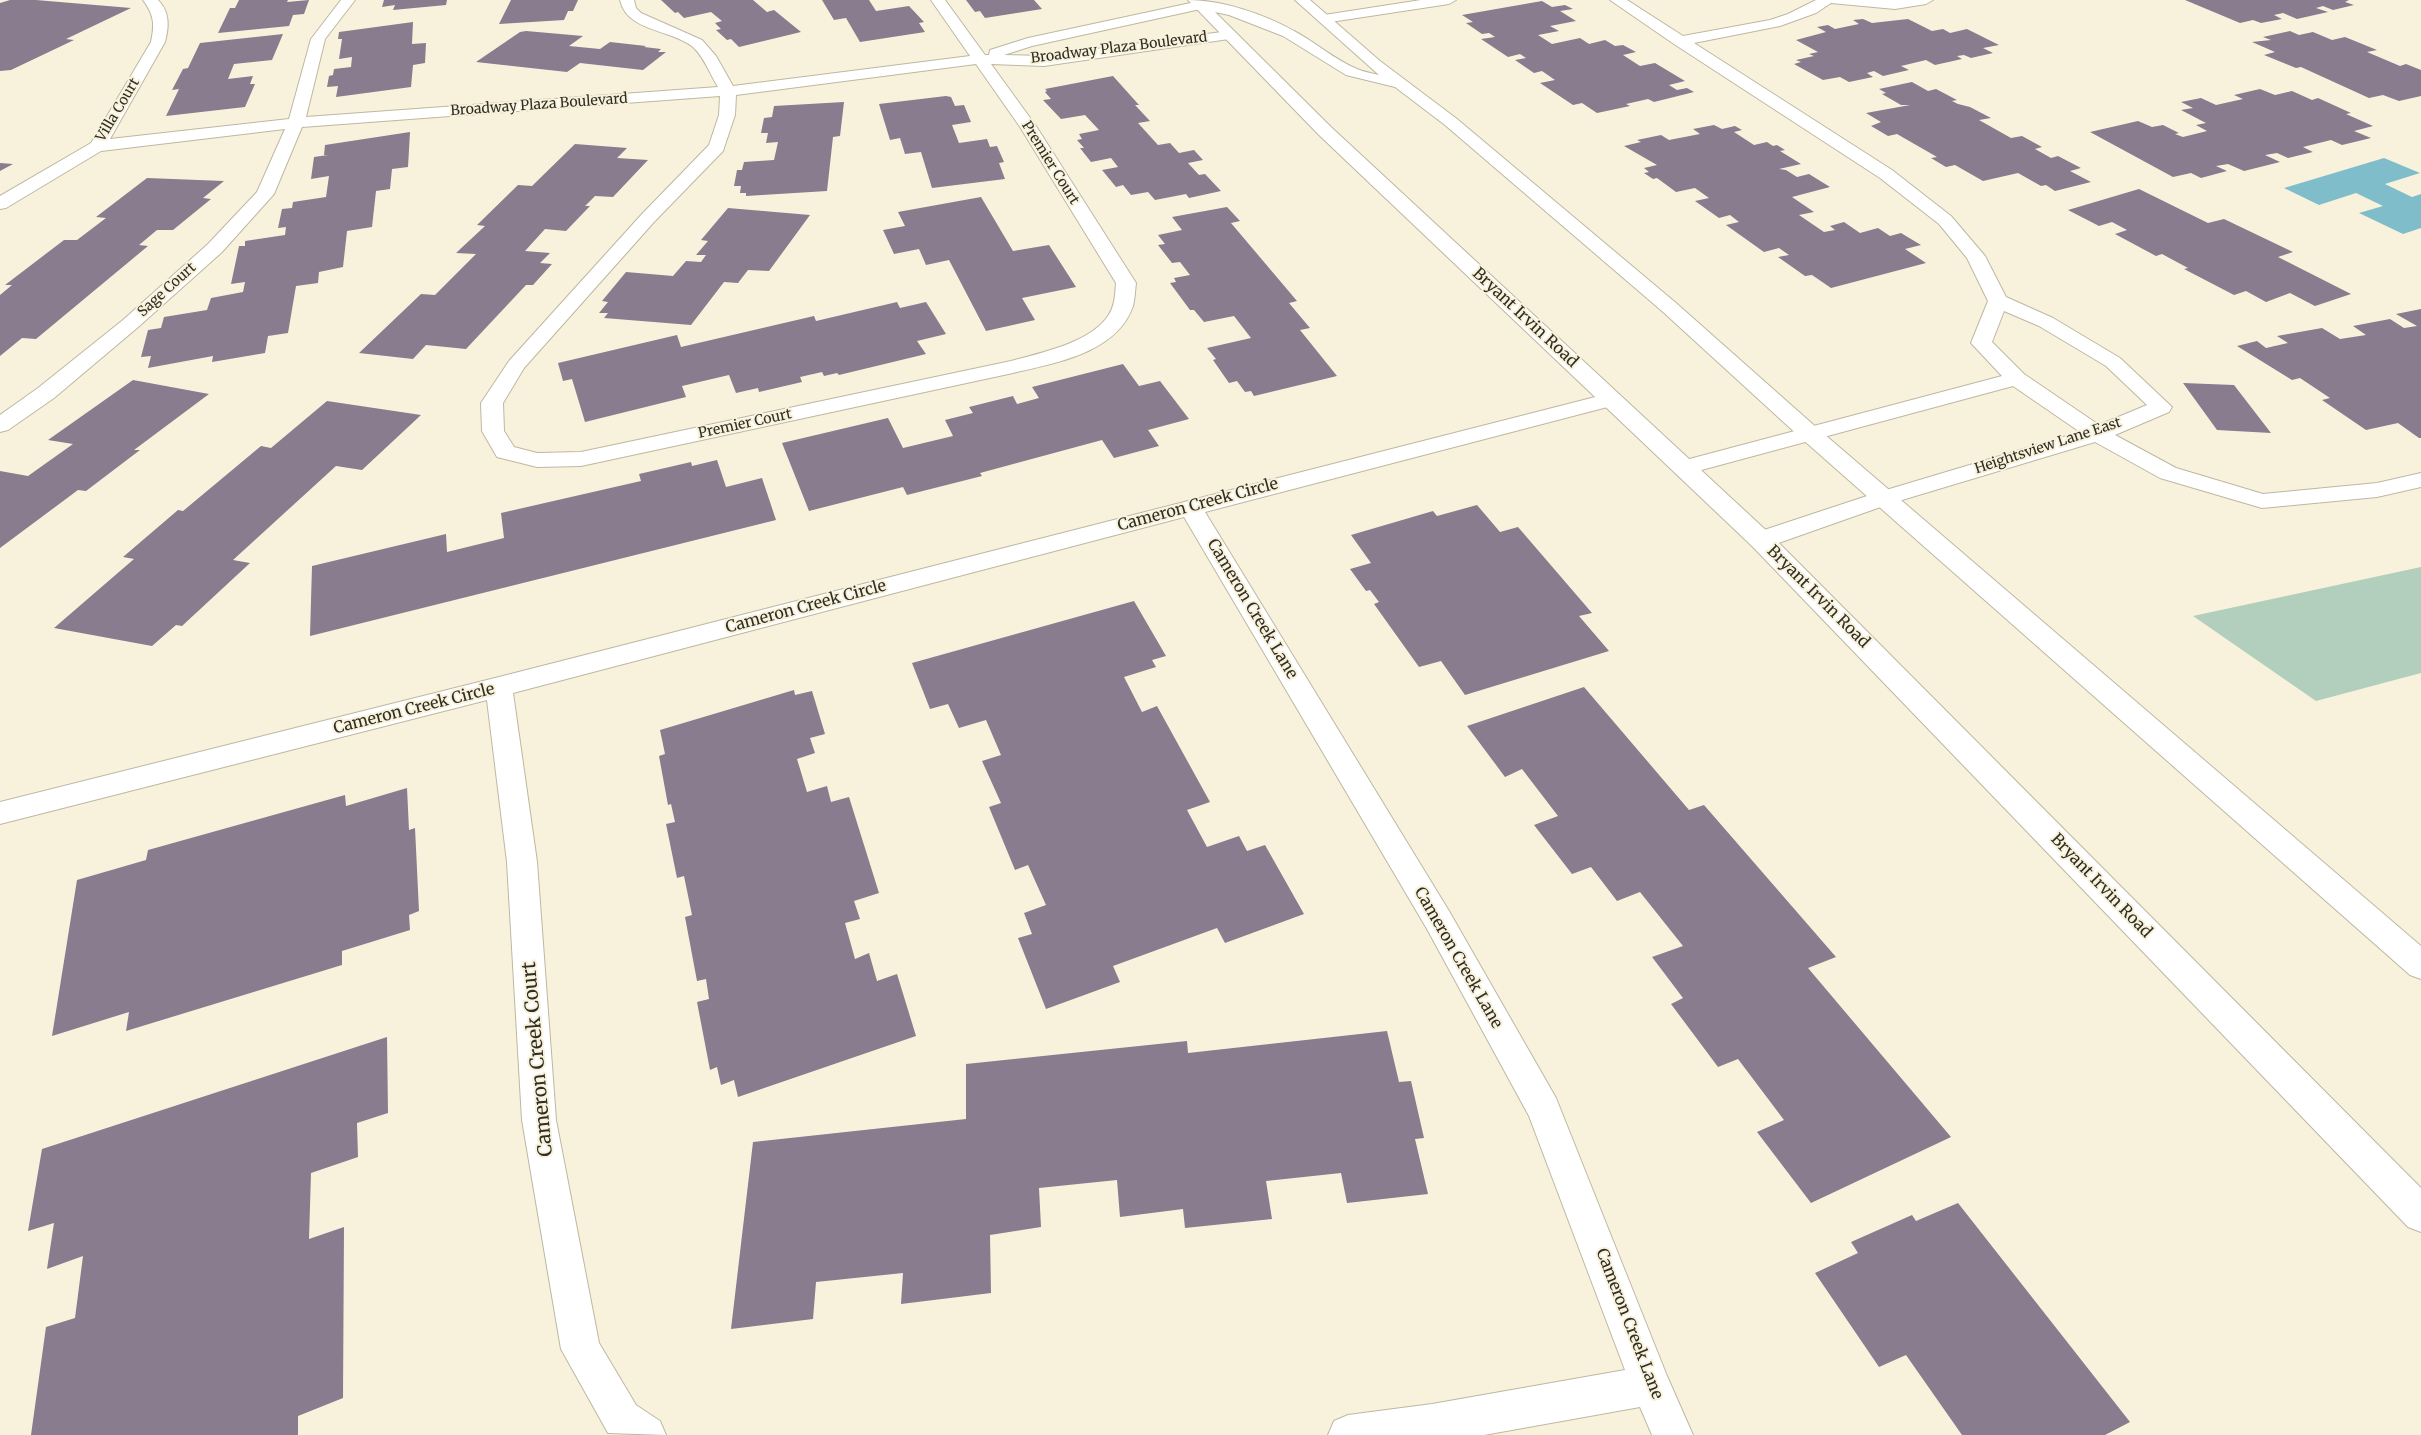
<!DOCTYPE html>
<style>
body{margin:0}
canvas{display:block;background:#f8f2dc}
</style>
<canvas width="2421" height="1435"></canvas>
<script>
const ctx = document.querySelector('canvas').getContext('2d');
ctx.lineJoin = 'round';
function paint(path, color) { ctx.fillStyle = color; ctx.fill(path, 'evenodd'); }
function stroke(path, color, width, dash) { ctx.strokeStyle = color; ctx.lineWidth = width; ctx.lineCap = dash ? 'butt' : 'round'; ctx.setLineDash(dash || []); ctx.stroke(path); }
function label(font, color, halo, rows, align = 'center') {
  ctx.font = font + ' Merriweather,serif'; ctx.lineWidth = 4; ctx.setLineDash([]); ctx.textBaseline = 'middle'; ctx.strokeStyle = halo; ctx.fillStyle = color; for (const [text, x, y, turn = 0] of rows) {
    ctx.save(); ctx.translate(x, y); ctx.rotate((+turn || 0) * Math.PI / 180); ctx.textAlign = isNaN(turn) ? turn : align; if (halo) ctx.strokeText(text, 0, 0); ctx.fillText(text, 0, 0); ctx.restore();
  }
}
paint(new Path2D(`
 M 2421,567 L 2421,673 L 2316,701 L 2193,616 Z`), '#b1cfbc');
paint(new Path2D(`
 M 2384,158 L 2420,173 L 2385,184 L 2412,197 L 2421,194 L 2421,228 L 2403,234 L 2359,213 L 2383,206 L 2356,193 L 2319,205 L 2284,188 Z`), '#80bdca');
paint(new Path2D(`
 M 10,0 L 36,0 L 131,8 L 66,39 L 74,40 L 11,70 L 0,71 L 0,3 Z
 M 239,0 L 288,0 L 287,2 L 309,0 L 304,14 L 293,15 L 289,26 L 218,33 L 230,8 L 235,8 Z
 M 384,0 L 447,0 L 446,5 L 393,10 L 395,5 L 382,7 Z
 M 511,0 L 578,0 L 573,11 L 568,11 L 564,20 L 499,24 Z
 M 661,0 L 753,0 L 767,12 L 774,10 L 801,32 L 739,47 L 731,39 L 727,40 L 716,30 L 721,29 L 715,23 L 722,21 L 711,12 L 684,18 L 678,12 L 675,13 Z
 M 822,0 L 869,0 L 876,11 L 909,6 L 924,22 L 919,23 L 925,32 L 860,42 L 846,18 L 834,20 Z
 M 966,0 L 1034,0 L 1042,9 L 985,18 L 980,11 L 975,12 Z
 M 2185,0 L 2349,0 L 2345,2 L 2354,5 L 2333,10 L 2323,6 L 2316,8 L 2328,12 L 2297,19 L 2283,13 L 2274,15 L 2282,19 L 2261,23 L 2253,20 L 2240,23 Z
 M 1542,1 L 1552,7 L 1565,5 L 1573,9 L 1560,11 L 1576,21 L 1550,26 L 1559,31 L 1538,35 L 1552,44 L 1580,38 L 1589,44 L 1605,40 L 1615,46 L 1623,45 L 1636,52 L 1623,55 L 1640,66 L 1655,63 L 1685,81 L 1669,85 L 1677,90 L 1687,88 L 1694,92 L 1654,102 L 1648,99 L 1626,104 L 1630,106 L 1597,113 L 1582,103 L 1573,105 L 1540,83 L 1555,80 L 1542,71 L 1534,73 L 1515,60 L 1526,58 L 1520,54 L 1508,57 L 1481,39 L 1495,37 L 1489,33 L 1482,34 L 1466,23 L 1473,22 L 1462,15 Z
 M 1863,19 L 1872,23 L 1908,19 L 1932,31 L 1943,29 L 1950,33 L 1967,29 L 1999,45 L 1983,48 L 1993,53 L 1971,58 L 1964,55 L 1957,56 L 1962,59 L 1935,65 L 1926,60 L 1901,66 L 1909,70 L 1883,76 L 1874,71 L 1867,73 L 1873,77 L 1849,82 L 1840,77 L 1823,80 L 1794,64 L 1801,62 L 1796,60 L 1814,56 L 1809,54 L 1818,52 L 1796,40 L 1826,32 L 1817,27 L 1828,25 L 1835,29 L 1859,24 L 1853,20 Z
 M 413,22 L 412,44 L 426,43 L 425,63 L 413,65 L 411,87 L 336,97 L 338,86 L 327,87 L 329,76 L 333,75 L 334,69 L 351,67 L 352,57 L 339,59 L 342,39 L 338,39 L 339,32 Z
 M 526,31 L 583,36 L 569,46 L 600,49 L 610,42 L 646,46 L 644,47 L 661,49 L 658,52 L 666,52 L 643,70 L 580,63 L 567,72 L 476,62 L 520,32 Z
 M 2290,31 L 2299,35 L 2313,32 L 2332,40 L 2345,37 L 2377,50 L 2367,52 L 2400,66 L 2406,64 L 2421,70 L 2421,96 L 2399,101 L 2383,95 L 2369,98 L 2301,67 L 2296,68 L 2264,55 L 2275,52 L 2252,42 L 2271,40 L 2263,37 Z
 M 283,34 L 272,60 L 234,64 L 228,79 L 253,76 L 250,84 L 255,84 L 245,107 L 166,116 L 179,89 L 172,90 L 183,69 L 188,68 L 200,43 Z
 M 1113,76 L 1139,105 L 1135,105 L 1150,121 L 1138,123 L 1158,145 L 1170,143 L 1179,153 L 1194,150 L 1203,160 L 1188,163 L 1199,175 L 1205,174 L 1221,191 L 1189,198 L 1186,194 L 1155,200 L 1148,192 L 1131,195 L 1123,185 L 1116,187 L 1102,170 L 1118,167 L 1111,158 L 1091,162 L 1080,148 L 1084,148 L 1077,140 L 1082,139 L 1079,134 L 1099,130 L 1085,115 L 1061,119 L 1043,100 L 1051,99 L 1045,92 L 1047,91 L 1045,89 Z
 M 1912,82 L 1928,91 L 1936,89 L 1957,100 L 1952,101 L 1958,104 L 1970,107 L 1991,118 L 1979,120 L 2011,138 L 2022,136 L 2042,147 L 2035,149 L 2051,158 L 2058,156 L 2081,168 L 2070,171 L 2091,182 L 2055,191 L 2046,185 L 2041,186 L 2018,173 L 1983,181 L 1955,165 L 1946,167 L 1931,158 L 1937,157 L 1897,134 L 1888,136 L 1871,126 L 1881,122 L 1866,113 L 1910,105 L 1901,105 L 1882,94 L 1886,93 L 1879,89 Z
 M 2260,89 L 2275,95 L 2292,91 L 2312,100 L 2318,98 L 2351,113 L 2346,114 L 2373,126 L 2354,131 L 2371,138 L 2342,145 L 2331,140 L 2303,147 L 2313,152 L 2288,158 L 2277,153 L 2265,155 L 2280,162 L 2244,171 L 2228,164 L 2216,166 L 2227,171 L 2201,178 L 2191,173 L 2173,177 L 2090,132 L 2138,121 L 2152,127 L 2163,125 L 2179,133 L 2175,134 L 2183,137 L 2207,131 L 2196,125 L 2206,123 L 2181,110 L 2193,108 L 2181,102 L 2201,98 L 2216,105 L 2243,99 L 2234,95 Z
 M 946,96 L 951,97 L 955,106 L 964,105 L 971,122 L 952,125 L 959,143 L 987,139 L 990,147 L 997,146 L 1004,162 L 999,163 L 1005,179 L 932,188 L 921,152 L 905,154 L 900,138 L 890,140 L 879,104 Z
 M 844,102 L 840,136 L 833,137 L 827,191 L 746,196 L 746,193 L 740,193 L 741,186 L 734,186 L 737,170 L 742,170 L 744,162 L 774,160 L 778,142 L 766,143 L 768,133 L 761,133 L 764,118 L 772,117 L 774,106 Z
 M 1714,125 L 1722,129 L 1735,126 L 1742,130 L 1734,132 L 1754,145 L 1767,142 L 1773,146 L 1777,145 L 1785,150 L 1780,151 L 1801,164 L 1779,169 L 1786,170 L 1797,177 L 1809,174 L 1830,187 L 1792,197 L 1814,212 L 1799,215 L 1824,232 L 1835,230 L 1830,226 L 1844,222 L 1860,233 L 1878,228 L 1890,236 L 1901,233 L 1921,245 L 1905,249 L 1926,263 L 1831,288 L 1812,275 L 1805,276 L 1778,257 L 1789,255 L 1779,248 L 1764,252 L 1726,225 L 1739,222 L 1730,215 L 1719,218 L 1695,201 L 1709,198 L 1695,188 L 1676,192 L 1657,178 L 1653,179 L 1644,173 L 1649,172 L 1644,168 L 1657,165 L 1624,146 L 1641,142 L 1637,140 L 1661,135 L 1669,140 L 1700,134 L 1693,129 Z
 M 410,132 L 408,167 L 392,169 L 390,189 L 376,191 L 372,227 L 347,231 L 343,267 L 319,272 L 318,283 L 296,286 L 288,333 L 268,336 L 265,353 L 212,362 L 213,356 L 148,368 L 151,356 L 141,357 L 148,330 L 161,328 L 164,317 L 207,310 L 211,298 L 243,292 L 245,282 L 231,284 L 239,246 L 245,246 L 245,241 L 285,235 L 286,227 L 278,228 L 282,209 L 292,208 L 293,202 L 326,197 L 329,176 L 311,179 L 314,157 L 328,155 L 324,155 L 325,145 Z
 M 575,144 L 627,148 L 617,158 L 648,160 L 613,197 L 595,196 L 585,206 L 590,206 L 566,231 L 545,229 L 525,251 L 550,253 L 540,263 L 552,264 L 533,285 L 526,285 L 466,349 L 426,345 L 413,359 L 359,353 L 421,294 L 435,295 L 476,254 L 456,253 L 485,226 L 477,225 L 518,185 L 532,186 Z
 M 0,163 L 13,164 L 0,171 Z
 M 147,178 L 224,181 L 203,198 L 211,199 L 173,230 L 157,230 L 139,245 L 148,246 L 36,339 L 22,338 L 0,356 L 0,295 L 12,285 L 5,285 L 64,240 L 77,240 L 106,218 L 96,217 Z
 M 2139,189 L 2208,223 L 2224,219 L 2293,252 L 2278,257 L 2351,294 L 2315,306 L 2290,293 L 2266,302 L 2246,291 L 2234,295 L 2184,269 L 2188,268 L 2162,254 L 2156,256 L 2115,234 L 2127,230 L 2112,222 L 2099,226 L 2068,210 Z
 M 981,197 L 1013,251 L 1049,245 L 1076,287 L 1022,298 L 1035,320 L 986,331 L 949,260 L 926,265 L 919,249 L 894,254 L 883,230 L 905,226 L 898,212 Z
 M 1227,207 L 1240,221 L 1231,223 L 1297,301 L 1289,303 L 1310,328 L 1300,330 L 1337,376 L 1254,396 L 1251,391 L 1245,392 L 1237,381 L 1229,383 L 1213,360 L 1216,359 L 1207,348 L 1251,338 L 1234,316 L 1204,322 L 1194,310 L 1190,310 L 1170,283 L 1176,282 L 1174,278 L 1190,275 L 1180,262 L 1172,263 L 1158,245 L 1165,244 L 1158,235 L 1182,230 L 1172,217 Z
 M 728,208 L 810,215 L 769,271 L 748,270 L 738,283 L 724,282 L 691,325 L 604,318 L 608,313 L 599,313 L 608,302 L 602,301 L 626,272 L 673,276 L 686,261 L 701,262 L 706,255 L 696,255 L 708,241 L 701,240 Z
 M 897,302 L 900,308 L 926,302 L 946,334 L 917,341 L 926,354 L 839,375 L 837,373 L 824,376 L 822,372 L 800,377 L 802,382 L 759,392 L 758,388 L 736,393 L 729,375 L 682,386 L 686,397 L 585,422 L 572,379 L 563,381 L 558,363 L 677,335 L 681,347 L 814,316 L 816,321 Z
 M 2421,309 L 2421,438 L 2419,438 L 2398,423 L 2366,430 L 2322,400 L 2330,398 L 2300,378 L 2292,380 L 2237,346 L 2257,341 L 2266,348 L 2288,343 L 2277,336 L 2322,328 L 2340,339 L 2366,335 L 2353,326 L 2390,319 L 2404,328 L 2417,326 L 2396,314 Z
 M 1123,364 L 1139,386 L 1160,381 L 1189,419 L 1148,430 L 1159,446 L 1114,458 L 1102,440 L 980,473 L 982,476 L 907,495 L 903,487 L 809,511 L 782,443 L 888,418 L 903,448 L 953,436 L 945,420 L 973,413 L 969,407 L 1013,396 L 1017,404 L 1039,398 L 1032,387 Z
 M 133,380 L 209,394 L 134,450 L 140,450 L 86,491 L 78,490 L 0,548 L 0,471 L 28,476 L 73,444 L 48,440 Z
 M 2183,383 L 2234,385 L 2271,433 L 2217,430 Z
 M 327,401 L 421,415 L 362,470 L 336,466 L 233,560 L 250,563 L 182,626 L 176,625 L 152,646 L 54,628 L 134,559 L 123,557 L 178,510 L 183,511 L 261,446 L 271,448 Z
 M 717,460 L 726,487 L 762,478 L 776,520 L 310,636 L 312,566 L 446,534 L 447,552 L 504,538 L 501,513 L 641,481 L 639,474 L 691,462 L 692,466 Z
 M 1477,505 L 1500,532 L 1518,527 L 1592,613 L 1579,616 L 1609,651 L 1465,695 L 1441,661 L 1419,667 L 1374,604 L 1379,602 L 1370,590 L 1366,591 L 1350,569 L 1371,563 L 1351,535 L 1433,511 L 1437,516 Z
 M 1134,601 L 1166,656 L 1152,660 L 1156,667 L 1124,677 L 1142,712 L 1157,706 L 1210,802 L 1187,810 L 1207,847 L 1239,836 L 1247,851 L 1265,845 L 1304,914 L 1225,943 L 1217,928 L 1113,966 L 1120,982 L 1046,1009 L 1018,938 L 1032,934 L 1024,913 L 1046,905 L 1028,865 L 1015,870 L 989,807 L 1001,803 L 982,761 L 1001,755 L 986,720 L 959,728 L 948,704 L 930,709 L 912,663 Z
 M 1584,687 L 1689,810 L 1704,805 L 1836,957 L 1808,968 L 1951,1137 L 1811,1203 L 1757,1132 L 1784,1120 L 1738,1059 L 1718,1067 L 1671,1004 L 1683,998 L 1652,957 L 1683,946 L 1640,892 L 1617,901 L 1591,867 L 1572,874 L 1534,825 L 1558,816 L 1522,769 L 1505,777 L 1467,726 Z
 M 794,690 L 795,695 L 812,691 L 825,734 L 810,738 L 815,753 L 797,759 L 807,792 L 827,786 L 831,802 L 849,797 L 879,893 L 854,901 L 860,919 L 845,923 L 855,959 L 869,953 L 877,981 L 897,974 L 916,1036 L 738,1097 L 734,1080 L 721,1085 L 717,1067 L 710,1070 L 697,1002 L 709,999 L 706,979 L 697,981 L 685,917 L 692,915 L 684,876 L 677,878 L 666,824 L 675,822 L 671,804 L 668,805 L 659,756 L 665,754 L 660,730 Z
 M 407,788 L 409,830 L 415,828 L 419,911 L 409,915 L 410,930 L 342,951 L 342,965 L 126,1031 L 129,1012 L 52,1036 L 77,880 L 146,860 L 148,850 L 345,795 L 346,806 Z
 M 1387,1031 L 1399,1082 L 1411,1081 L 1424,1138 L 1415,1139 L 1428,1194 L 1347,1203 L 1341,1173 L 1266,1181 L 1272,1219 L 1185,1228 L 1183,1209 L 1120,1217 L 1117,1180 L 1039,1188 L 1041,1227 L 990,1235 L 991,1293 L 901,1304 L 903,1273 L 816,1282 L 813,1319 L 731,1329 L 753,1142 L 966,1119 L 966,1064 L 1187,1041 L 1188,1053 Z
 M 387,1037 L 388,1113 L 357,1123 L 358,1157 L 311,1173 L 309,1239 L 344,1227 L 343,1398 L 298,1416 L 298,1435 L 31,1435 L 46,1327 L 75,1318 L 83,1256 L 47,1269 L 54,1223 L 28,1231 L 42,1149 Z
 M 1958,1203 L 2130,1422 L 2105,1435 L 1962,1435 L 1906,1355 L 1879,1367 L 1815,1273 L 1858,1253 L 1851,1242 L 1912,1215 L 1916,1221 Z`), '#887c8e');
const service = new Path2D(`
 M 143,0 L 158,0 C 170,12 169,27 165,42 L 110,139 L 289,119 L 311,39 L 341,0 L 355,0 L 325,39 L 306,117 L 718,87 C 710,74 704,57 693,47 C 671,29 627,32 620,0 L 634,0 L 636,8 L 641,13 L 702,40 L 716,56 L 733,86 L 970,56 L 931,0 L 945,0 L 985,55 L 989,55 L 990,50 L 1028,38 L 1200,1 L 1207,5 L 1205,8 L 1032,46 L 1004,55 L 1044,56 L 1229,31 L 1236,35 L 1229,39 L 1044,66 L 991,64 L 1036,126 L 1136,283 C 1135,290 1135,299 1133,306 C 1117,353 1055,363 1013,373 L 581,466 L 537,467 L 497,457 L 482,431 L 481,403 L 509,361 L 642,214 L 709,145 L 719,115 L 720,96 L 302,127 L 274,194 L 222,252 L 137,328 L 54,398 L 8,430 L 0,432 L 0,415 L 38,388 L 123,320 L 208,244 L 257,192 L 285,129 L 101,151 L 6,208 L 0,209 L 0,196 L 91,143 L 151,42 C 155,24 154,15 143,0 ZM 976,64 L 1020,127 L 1116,283 C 1115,295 1115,306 1108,316 C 1090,343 1040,353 1011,361 L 581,452 L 537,453 L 514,447 L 504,431 L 503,403 L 524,368 L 654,222 L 723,151 L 735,115 L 736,95 Z
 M 1421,0 L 1456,0 L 1449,4 L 1324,23 L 1317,19 L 1324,15 Z
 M 1610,0 L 1627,0 L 1683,36 L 1770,20 L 1788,14 L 1816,0 L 1933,0 L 1926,4 L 1895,9 L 1831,3 L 1816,13 L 1780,26 L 1694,43 L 1892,170 L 1951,216 L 1985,256 L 2006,297 L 2053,318 L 2120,358 L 2172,407 L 2169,412 L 2115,435 L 2176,468 L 2263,494 L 2377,483 L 2421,473 L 2421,487 L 2377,497 L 2262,508 L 2160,478 L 2095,442 L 1892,503 L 1770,546 L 1761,548 L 1752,546 L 1749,540 L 1752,534 L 1876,493 L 2080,432 L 2013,386 L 1694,472 L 1686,474 L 1678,472 L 1675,467 L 1678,462 L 2002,376 L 1971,343 L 1988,301 L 1967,258 L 1939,224 L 1880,178 L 1674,44 ZM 2004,311 L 2039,326 L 2106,366 L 2147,405 L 2099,425 L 2024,374 L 1992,342 Z
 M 1611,393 L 1619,394 L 1622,399 L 1619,404 L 1205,512 L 1449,911 L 1556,1098 L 1667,1376 L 1693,1435 L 1652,1435 L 1640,1407 L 1484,1435 L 1328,1435 L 1334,1421 L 1348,1415 L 1432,1404 L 1625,1370 L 1529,1116 L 1427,929 L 1184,517 L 513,693 L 537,862 L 556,1120 L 599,1343 L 636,1405 L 660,1421 L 666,1435 L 608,1433 L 561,1349 L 522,1120 L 507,862 L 487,700 L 0,824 L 0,802 L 499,677 Z`);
const secondary = new Path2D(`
 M 1188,0 C 1222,0 1264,14 1294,31 C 1315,42 1335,60 1357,69 C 1364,72 1372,73 1379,75 L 1295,0 L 1310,0 L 1380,61 L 1457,119 L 1676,303 L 1817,428 L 2421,946 L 2421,979 L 2410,975 L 1801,438 L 1662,311 L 1445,125 L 1395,87 L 1346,75 L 1283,36 L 1229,15 L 1215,12 L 1331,127 L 1770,534 L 2421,1188 L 2421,1232 L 2408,1227 L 1752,546 L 1319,135 Z`);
stroke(service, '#bdb8a2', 2);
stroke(secondary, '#bdb8a2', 2);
paint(service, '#fff');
paint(secondary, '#fff');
label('14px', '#2f2d24', '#f8f2dc', [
 ["Broadway Plaza Boulevard",1119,48,-7],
 ["Broadway Plaza Boulevard",539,105,-4],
 ["Villa Court",118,110,-59],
 ["Premier Court",1050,163,58],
 ["Sage Court",167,290,-42],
 ["Premier Court",745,424,-12],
 ["Heightsview Lane East",2048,446,-18]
]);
label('16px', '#2f2d24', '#f8f2dc', [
 ["Bryant Irvin Road",1525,318,43],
 ["Cameron Creek Circle",1198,505,-15],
 ["Bryant Irvin Road",1818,597,45],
 ["Cameron Creek Circle",806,607,-15],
 ["Cameron Creek Lane",1252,609,59],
 ["Cameron Creek Circle",414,709,-14],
 ["Bryant Irvin Road",2101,886,46],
 ["Cameron Creek Lane",1458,958,60],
 ["Cameron Creek Lane",1629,1324,69]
]);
label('19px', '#2f2d24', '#f8f2dc', [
 ["Cameron Creek Court",538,1059,-95]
]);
</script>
